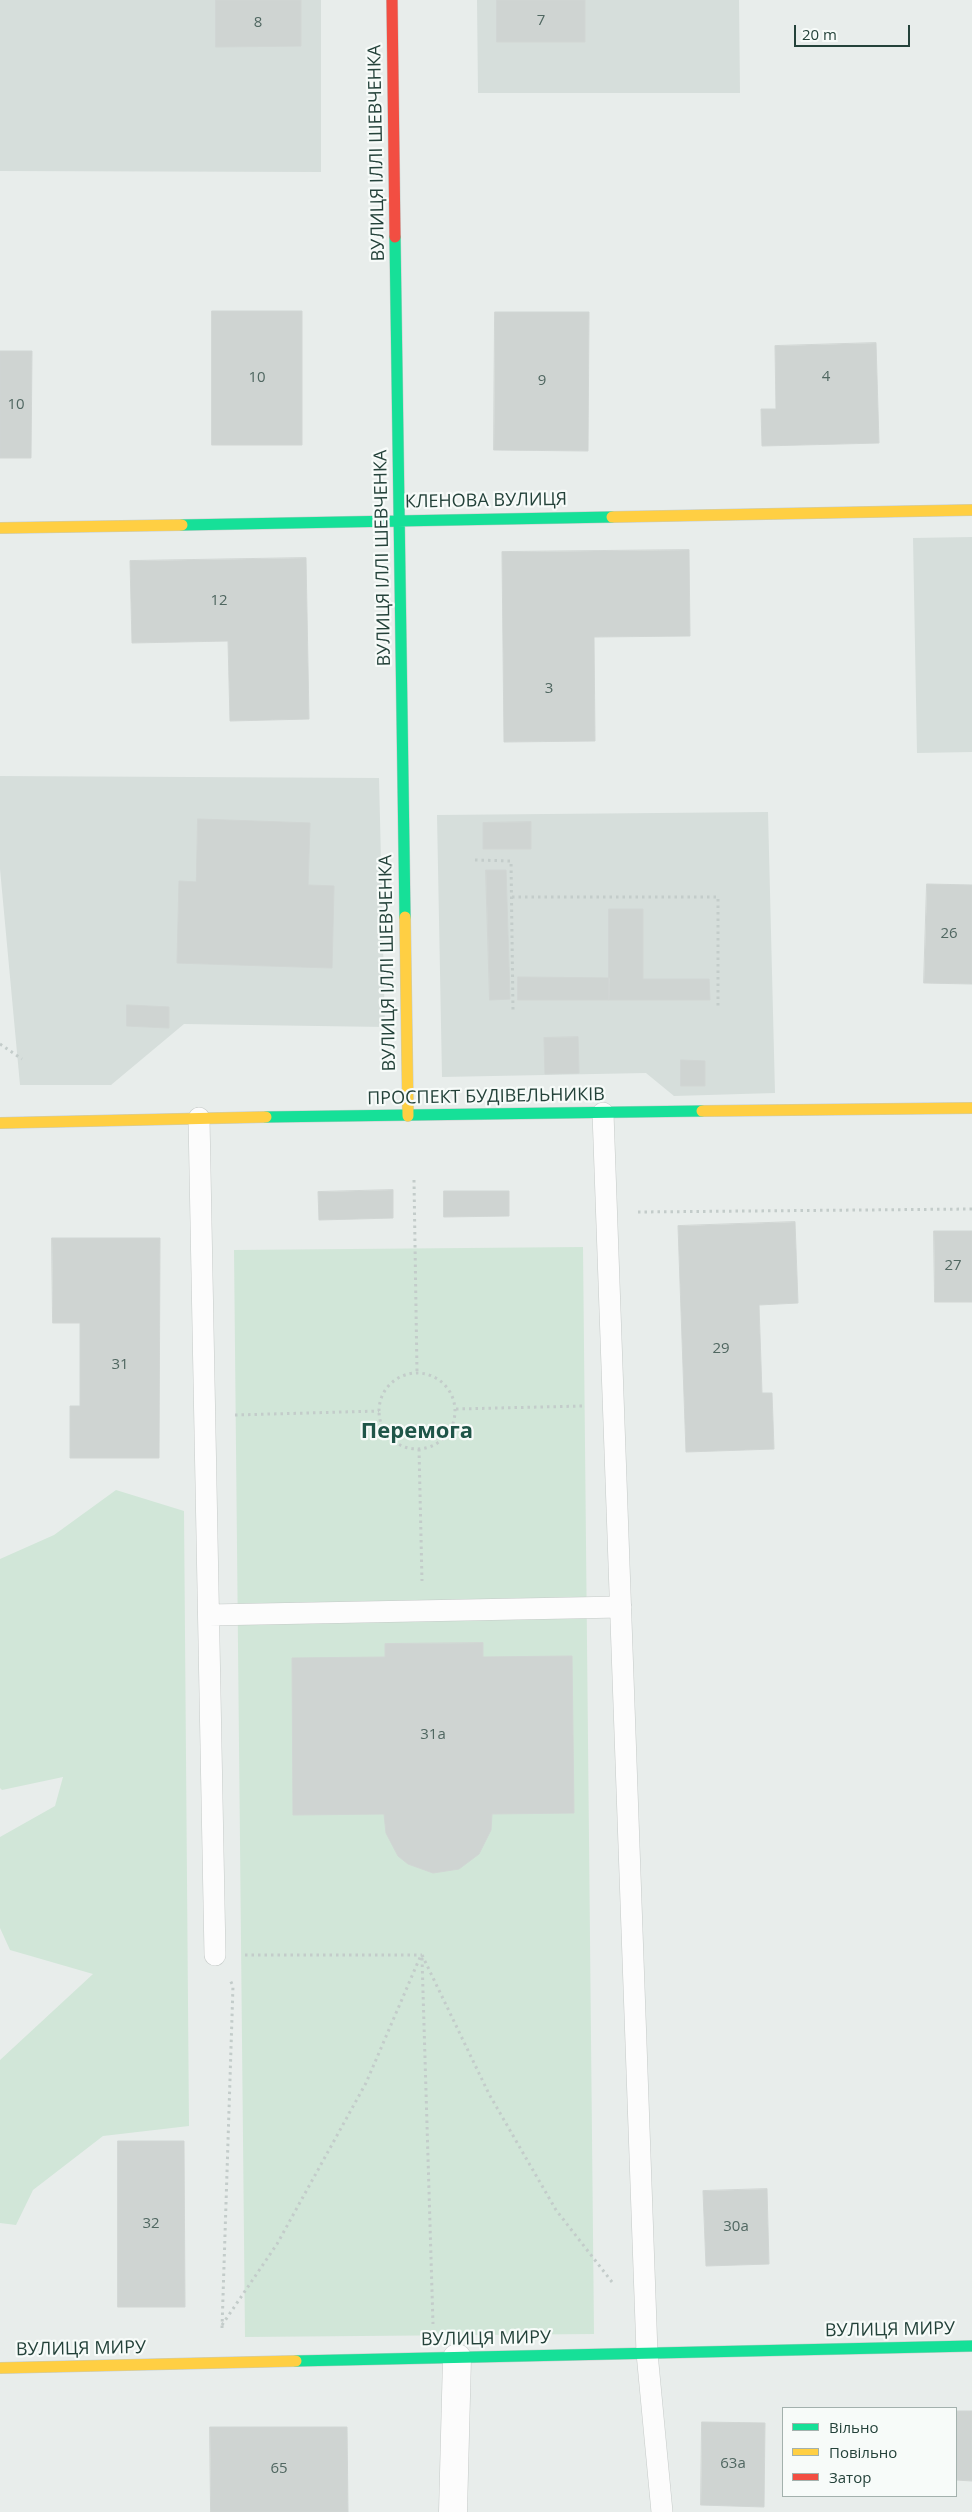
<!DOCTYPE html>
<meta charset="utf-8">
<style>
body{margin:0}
#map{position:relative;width:972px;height:2512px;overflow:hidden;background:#e8edeb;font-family:"Open Sans",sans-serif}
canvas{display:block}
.legend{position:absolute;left:782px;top:2407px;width:175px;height:90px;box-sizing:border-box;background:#f7fbf9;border:1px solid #a3b1ad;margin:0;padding:6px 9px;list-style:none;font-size:15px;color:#24423a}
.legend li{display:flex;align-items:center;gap:10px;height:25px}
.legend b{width:25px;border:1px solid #a3b1ad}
.scale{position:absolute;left:794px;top:25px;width:116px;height:22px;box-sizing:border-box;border:2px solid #24423a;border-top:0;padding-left:6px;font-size:15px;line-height:18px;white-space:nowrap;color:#24423a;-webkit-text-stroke:4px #f7fbf9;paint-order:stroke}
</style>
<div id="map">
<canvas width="972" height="2512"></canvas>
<ul class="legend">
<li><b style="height:6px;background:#16e098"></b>Вільно</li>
<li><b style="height:6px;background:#ffcf43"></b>Повільно</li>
<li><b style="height:6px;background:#f24e42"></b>Затор</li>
</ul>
<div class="scale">20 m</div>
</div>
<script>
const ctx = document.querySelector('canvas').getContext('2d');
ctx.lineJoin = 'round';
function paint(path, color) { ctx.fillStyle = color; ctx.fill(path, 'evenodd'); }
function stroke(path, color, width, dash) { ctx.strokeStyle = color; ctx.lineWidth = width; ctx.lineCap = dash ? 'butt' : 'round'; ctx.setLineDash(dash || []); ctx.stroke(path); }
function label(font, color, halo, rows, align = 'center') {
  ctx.font = font + ' "Open Sans",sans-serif'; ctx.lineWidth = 4.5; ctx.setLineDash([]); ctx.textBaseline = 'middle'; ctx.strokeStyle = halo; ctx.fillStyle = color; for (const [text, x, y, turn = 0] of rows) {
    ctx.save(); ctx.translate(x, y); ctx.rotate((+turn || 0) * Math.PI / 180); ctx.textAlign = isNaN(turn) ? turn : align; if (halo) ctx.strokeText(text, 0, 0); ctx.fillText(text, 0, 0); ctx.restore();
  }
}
paint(new Path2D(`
 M 0,0 L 321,0 L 321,172 L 0,171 Z
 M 477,0 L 739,0 L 740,93 L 478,93 Z
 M 972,537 L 972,752 L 917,753 L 913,538 Z
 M 0,776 L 379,778 L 385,1027 L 184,1024 L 111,1085 L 20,1085 L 0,869 Z
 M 768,812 L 775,1093 L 674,1096 L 646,1073 L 442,1077 L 437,815 Z`), '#d6dedb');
paint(new Path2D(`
 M 583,1247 L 594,2334 L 245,2337 L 234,1250 Z
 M 116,1490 L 184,1511 L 189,2126 L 103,2136 L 33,2190 L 16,2225 L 0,2223 L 0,2060 L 93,1974 L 10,1950 L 0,1928 L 0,1837 L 55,1806 L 63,1777 L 2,1790 L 0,1788 L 0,1559 L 54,1535 Z`), '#d1e6d8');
const building = new Path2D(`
 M 216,0 L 301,0 L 301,46 L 216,47 Z
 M 497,0 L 585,0 L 585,42 L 497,42 Z
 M 212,311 L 302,311 L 302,445 L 212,445 Z
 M 495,312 L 589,312 L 588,451 L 494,450 Z
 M 876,343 L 879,443 L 762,446 L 761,409 L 776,409 L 775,346 Z
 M 0,351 L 32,351 L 31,458 L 0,458 Z
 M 689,550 L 690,636 L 594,637 L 595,741 L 504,742 L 502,552 Z
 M 306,558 L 309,719 L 230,721 L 228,641 L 132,643 L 130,561 Z
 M 198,819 L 310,823 L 308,885 L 334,886 L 332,968 L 177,963 L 179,881 L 196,882 Z
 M 531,822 L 531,849 L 483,849 L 483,823 Z
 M 486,870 L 506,870 L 510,999 L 490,1000 Z
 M 927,884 L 972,885 L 972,984 L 924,983 Z
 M 609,909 L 643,909 L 643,979 L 709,979 L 710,1000 L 609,1000 Z
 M 518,977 L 610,978 L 609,1000 L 518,1000 Z
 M 127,1005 L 169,1007 L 169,1028 L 127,1026 Z
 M 578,1037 L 579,1073 L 545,1074 L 544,1038 Z
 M 681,1060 L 705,1061 L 705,1086 L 681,1086 Z
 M 393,1190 L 393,1218 L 319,1220 L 318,1192 Z
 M 444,1191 L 509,1191 L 509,1216 L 444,1217 Z
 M 795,1222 L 798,1303 L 759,1305 L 762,1393 L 772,1393 L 774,1449 L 686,1452 L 678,1226 Z
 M 934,1231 L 972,1231 L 972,1302 L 935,1302 Z
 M 52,1238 L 160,1238 L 159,1458 L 70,1458 L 70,1406 L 80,1406 L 80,1323 L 53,1323 Z
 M 483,1643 L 483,1657 L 572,1656 L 574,1813 L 492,1814 L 491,1830 L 479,1854 L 459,1869 L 433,1873 L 408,1864 L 398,1856 L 386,1833 L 384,1814 L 293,1815 L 292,1658 L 385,1657 L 385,1644 Z
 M 118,2141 L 184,2141 L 185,2307 L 118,2307 Z
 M 767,2189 L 769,2264 L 706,2266 L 703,2191 Z
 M 956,2411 L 972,2411 L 972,2481 L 956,2480 Z
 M 702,2422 L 765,2423 L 764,2507 L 701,2505 Z
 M 210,2427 L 347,2427 L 348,2512 L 211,2512 Z`);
paint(building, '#cfd4d2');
stroke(building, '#d1d6d4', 1);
const lane = new Path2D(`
 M 603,1113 L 647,2353 L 662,2512
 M 199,1118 L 215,1955
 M 209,1615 L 621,1607`);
const street = new Path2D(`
 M 453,2512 L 457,2358`);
const fast = new Path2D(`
 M 395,237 L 405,917
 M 182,525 L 612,517
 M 266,1117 L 702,1111
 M 296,2361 L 972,2346`);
const slow = new Path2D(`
 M 612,517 L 972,510
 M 0,528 L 182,525
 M 405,917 L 408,1116
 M 702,1111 L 972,1108
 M 0,1123 L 266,1117
 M 0,2368 L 296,2361`);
const jam = new Path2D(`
 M 392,0 L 395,237`);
stroke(lane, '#c5cac8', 22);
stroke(street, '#c5cac8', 29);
stroke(fast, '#c3cbc8', 12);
stroke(slow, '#c3cbc8', 12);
stroke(jam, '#c3cbc8', 12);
stroke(new Path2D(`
 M 475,860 L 511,861 L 513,1011
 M 512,897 L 718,897 L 718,1008
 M 0,1044 L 22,1059
 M 414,1180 L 417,1372
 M 638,1212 L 972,1209
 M379 1411a38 38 0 1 1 76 0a38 38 0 1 1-76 0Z
 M 456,1409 L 583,1406
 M 235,1415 L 379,1411
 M 419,1449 L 422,1581
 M 245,1955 L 422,1955
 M 422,1955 L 489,2094 L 556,2210 L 612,2282
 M 422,1958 L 433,2324
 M 222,2325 L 277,2244 L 366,2083 L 421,1955
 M 222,2328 L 233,1986 L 230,1980`), '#c3ccca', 3, [2.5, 4]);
stroke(lane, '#fcfcfc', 21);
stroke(street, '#fcfcfc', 28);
stroke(fast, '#16e098', 11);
stroke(slow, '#ffcf43', 11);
stroke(jam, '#f24e42', 11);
label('15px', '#506761', null, [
 ["7",541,21],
 ["8",258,23],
 ["4",826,377],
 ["10",257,378],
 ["9",542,381],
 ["10",16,405],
 ["12",219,601],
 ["3",549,689],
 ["26",949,934],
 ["27",953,1266],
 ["29",721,1349],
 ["31",120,1365],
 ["31а",433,1735],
 ["32",151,2224],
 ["30а",736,2227],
 ["63а",733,2464],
 ["65",279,2469]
]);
label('18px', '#24423a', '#f7fbf9', [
 ["ВУЛИЦЯ ІЛЛІ ШЕВЧЕНКА",377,153,-91],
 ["КЛЕНОВА ВУЛИЦЯ",486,501,-1],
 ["ВУЛИЦЯ ІЛЛІ ШЕВЧЕНКА",383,558,-91],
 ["ВУЛИЦЯ ІЛЛІ ШЕВЧЕНКА",388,963,-91],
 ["ПРОСПЕКТ БУДІВЕЛЬНИКІВ",486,1097,-1],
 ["ВУЛИЦЯ МИРУ",890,2330,-1],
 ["ВУЛИЦЯ МИРУ",486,2339,-1],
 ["ВУЛИЦЯ МИРУ",81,2349,-1]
]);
label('bold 22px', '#1f5548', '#f7fbf9', [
 ["Перемога",417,1432]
]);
</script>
